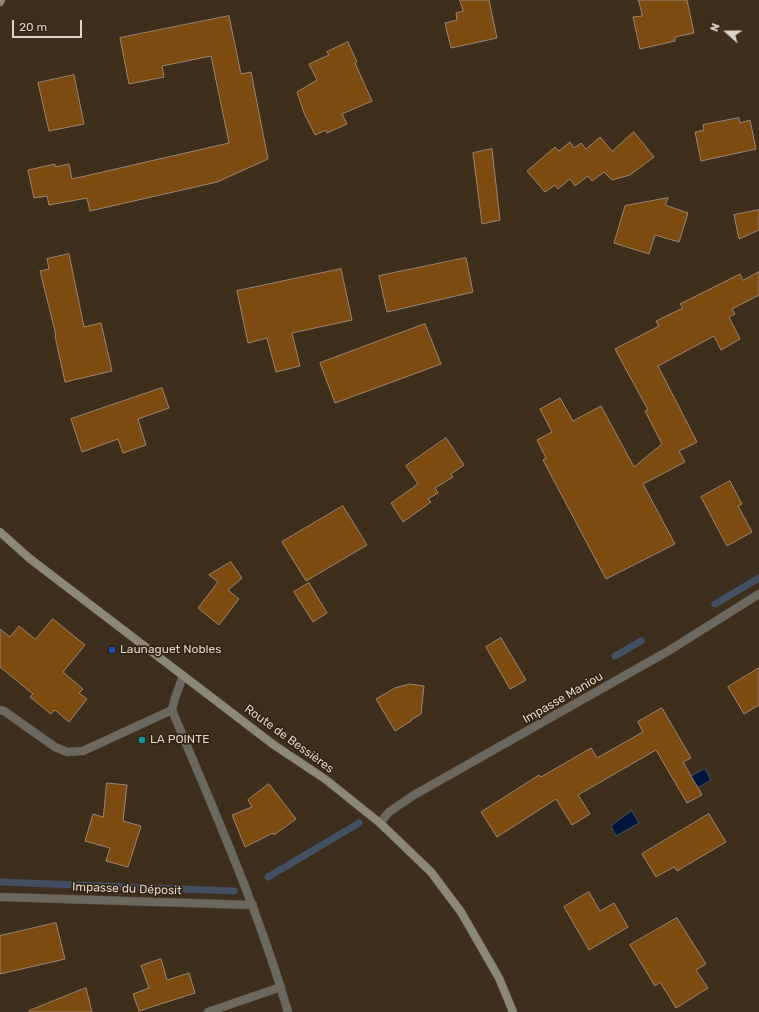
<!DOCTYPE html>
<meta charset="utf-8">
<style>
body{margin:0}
#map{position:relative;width:759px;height:1012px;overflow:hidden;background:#3e2f1c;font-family:Rubik,sans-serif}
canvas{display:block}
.north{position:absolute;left:707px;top:12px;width:40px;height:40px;-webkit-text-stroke:3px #332512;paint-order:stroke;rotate:291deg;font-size:11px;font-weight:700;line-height:16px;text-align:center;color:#ded5c9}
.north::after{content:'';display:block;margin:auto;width:14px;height:18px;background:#ded5c9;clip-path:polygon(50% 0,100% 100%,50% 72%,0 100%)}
.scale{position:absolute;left:12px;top:20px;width:70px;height:18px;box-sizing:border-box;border:2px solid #ded5c9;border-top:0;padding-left:5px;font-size:12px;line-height:14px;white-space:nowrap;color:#ded5c9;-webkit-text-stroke:3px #332512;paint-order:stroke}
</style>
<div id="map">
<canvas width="759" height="1012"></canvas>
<div class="north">N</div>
<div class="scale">20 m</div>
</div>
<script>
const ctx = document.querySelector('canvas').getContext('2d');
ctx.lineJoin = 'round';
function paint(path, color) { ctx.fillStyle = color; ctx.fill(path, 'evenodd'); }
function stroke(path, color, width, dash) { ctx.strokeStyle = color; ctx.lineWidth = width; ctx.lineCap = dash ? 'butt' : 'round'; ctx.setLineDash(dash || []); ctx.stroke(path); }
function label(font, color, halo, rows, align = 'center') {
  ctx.font = font + ' Rubik,sans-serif'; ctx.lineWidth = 3.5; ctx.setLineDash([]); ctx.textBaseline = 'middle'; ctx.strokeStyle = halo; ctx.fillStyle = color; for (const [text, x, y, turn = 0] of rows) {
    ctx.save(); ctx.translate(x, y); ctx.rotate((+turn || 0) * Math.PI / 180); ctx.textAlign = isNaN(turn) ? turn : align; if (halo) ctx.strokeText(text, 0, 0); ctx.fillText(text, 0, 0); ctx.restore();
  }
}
const water = new Path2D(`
 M 705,769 L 711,780 L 685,795 L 684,780 Z
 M 632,811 L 639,823 L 616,836 L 611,826 Z`);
paint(water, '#00153a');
stroke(water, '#434f65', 1);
stroke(new Path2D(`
 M 715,604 L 759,578
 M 615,656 L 641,641
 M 268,877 L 359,823
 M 0,882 L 234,891`), '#434f65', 7);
const building = new Path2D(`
 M 460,0 L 489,0 L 497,38 L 451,48 L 445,23 L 457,20 L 456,13 L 463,11 Z
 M 639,0 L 687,0 L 694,33 L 675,37 L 675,41 L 640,49 L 633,17 L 642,16 Z
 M 229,16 L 241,74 L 251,72 L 268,159 L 217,182 L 90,211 L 87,198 L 49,205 L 47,196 L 34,198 L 28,170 L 55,164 L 55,167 L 69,164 L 72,179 L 229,143 L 211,56 L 162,66 L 164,77 L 129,84 L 120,38 Z
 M 348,42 L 357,62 L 355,63 L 372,101 L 342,114 L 347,124 L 327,133 L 326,130 L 315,135 L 304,113 L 297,92 L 317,80 L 309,64 L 329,55 L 327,52 Z
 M 74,75 L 84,124 L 49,131 L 38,83 Z
 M 739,118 L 740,123 L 750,120 L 756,149 L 701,161 L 695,132 L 704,130 L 703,125 Z
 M 634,132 L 654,157 L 630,175 L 612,180 L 604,172 L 592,181 L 588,176 L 575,186 L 570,179 L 558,189 L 555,185 L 545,192 L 527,171 L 555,147 L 559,151 L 570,142 L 574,148 L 581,143 L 586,149 L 600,137 L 612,151 Z
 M 492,149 L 500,220 L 482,224 L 473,153 Z
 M 668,198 L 665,205 L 688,213 L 679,242 L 655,235 L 649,254 L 614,243 L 625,206 Z
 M 759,210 L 759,230 L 739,239 L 734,215 Z
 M 69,254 L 84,327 L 101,323 L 112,371 L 65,382 L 55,336 L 56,335 L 40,271 L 49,269 L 47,259 Z
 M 466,258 L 473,292 L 387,312 L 379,276 Z
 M 341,269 L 352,320 L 292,333 L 300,366 L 276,372 L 267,338 L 248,343 L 237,291 Z
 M 759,272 L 759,295 L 732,309 L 735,314 L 729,317 L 740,339 L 721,350 L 714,336 L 658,366 L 697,442 L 679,451 L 685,462 L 643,484 L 675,544 L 606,579 L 543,460 L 546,458 L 537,440 L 552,432 L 540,409 L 560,398 L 573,421 L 601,406 L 634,467 L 662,444 L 645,411 L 648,410 L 615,349 L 659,326 L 656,321 L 683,308 L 680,304 L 740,274 L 743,280 Z
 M 425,324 L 441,364 L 335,403 L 320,363 Z
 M 162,388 L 169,408 L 138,419 L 146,445 L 123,453 L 118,439 L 82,452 L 71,419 Z
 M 446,438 L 464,465 L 451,474 L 453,477 L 435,488 L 438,493 L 428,499 L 431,502 L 403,522 L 391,503 L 418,484 L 406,466 Z
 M 730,481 L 742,504 L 738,506 L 752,532 L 727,546 L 701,497 Z
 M 343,506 L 367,545 L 306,581 L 282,542 Z
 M 231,562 L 242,578 L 228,590 L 239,599 L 219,625 L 198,608 L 218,582 L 209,575 Z
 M 309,583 L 327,613 L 313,622 L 294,592 Z
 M 53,619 L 85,645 L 63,672 L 83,689 L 79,693 L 87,699 L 69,722 L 55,710 L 51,714 L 30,697 L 33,694 L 0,667 L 0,629 L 10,637 L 19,626 L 35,639 Z
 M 501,638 L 526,680 L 510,689 L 486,647 Z
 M 759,668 L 759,705 L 744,714 L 728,687 Z
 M 410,684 L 424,686 L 421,714 L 411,720 L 411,721 L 395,731 L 376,699 L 395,688 Z
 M 662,708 L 691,758 L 683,762 L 702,795 L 687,803 L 656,750 L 578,795 L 590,814 L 572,825 L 556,799 L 497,837 L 481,812 L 539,775 L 541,777 L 591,748 L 597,758 L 643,732 L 638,722 Z
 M 107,783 L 127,785 L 123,821 L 141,826 L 128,867 L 106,861 L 110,848 L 85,841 L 93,814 L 103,817 Z
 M 269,784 L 296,819 L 274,835 L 273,833 L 245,847 L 232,815 L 252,807 L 248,800 Z
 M 709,814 L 726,842 L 677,871 L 674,867 L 656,877 L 642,854 Z
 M 589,892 L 600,911 L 614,903 L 628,927 L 589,950 L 564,907 Z
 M 677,918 L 706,964 L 696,970 L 708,988 L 676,1008 L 660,982 L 655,986 L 630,945 Z
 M 56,923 L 65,959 L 0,974 L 0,936 Z
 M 161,959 L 167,980 L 189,973 L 195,993 L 139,1011 L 133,994 L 149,988 L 141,966 Z
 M 86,988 L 92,1012 L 29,1012 L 29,1011 Z`);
paint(building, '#7d4b0f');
stroke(building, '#9a8572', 1);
const street = new Path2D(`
 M 0,710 L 4,711 L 55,747 L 67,752 L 83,751 L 172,710 L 175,698 L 183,676
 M 172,710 C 213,809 258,908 288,1012
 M 380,823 L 389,812 L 414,795 L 670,650 L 759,594
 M 0,897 L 253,905
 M 208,1012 L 281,987`);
const secondary = new Path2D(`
 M 0,2 L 1,0
 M 0,532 L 29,558 L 274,745 L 325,779 L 380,823 L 431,872 L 461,912 L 499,978 L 513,1012`);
stroke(street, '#5b4d3b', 9);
stroke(secondary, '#5b4d3b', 9);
stroke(street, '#6c685e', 8);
stroke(secondary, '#8c8776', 8);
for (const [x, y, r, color] of [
 [112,650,4,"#1a4fb4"],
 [142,740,4,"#0f9aa8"]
]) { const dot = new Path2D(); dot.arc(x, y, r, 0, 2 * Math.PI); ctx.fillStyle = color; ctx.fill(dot); stroke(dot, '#332512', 1.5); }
label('12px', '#ded5c9', '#332512', [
 ["Launaguet Nobles",120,650],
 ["LA POINTE",150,740]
], 'left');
label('12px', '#ded5c9', '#332512', [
 ["Impasse Maniou",563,698,-30],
 ["Route de Bessières",289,739,36],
 ["Impasse du Déposit",127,889,2]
]);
</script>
